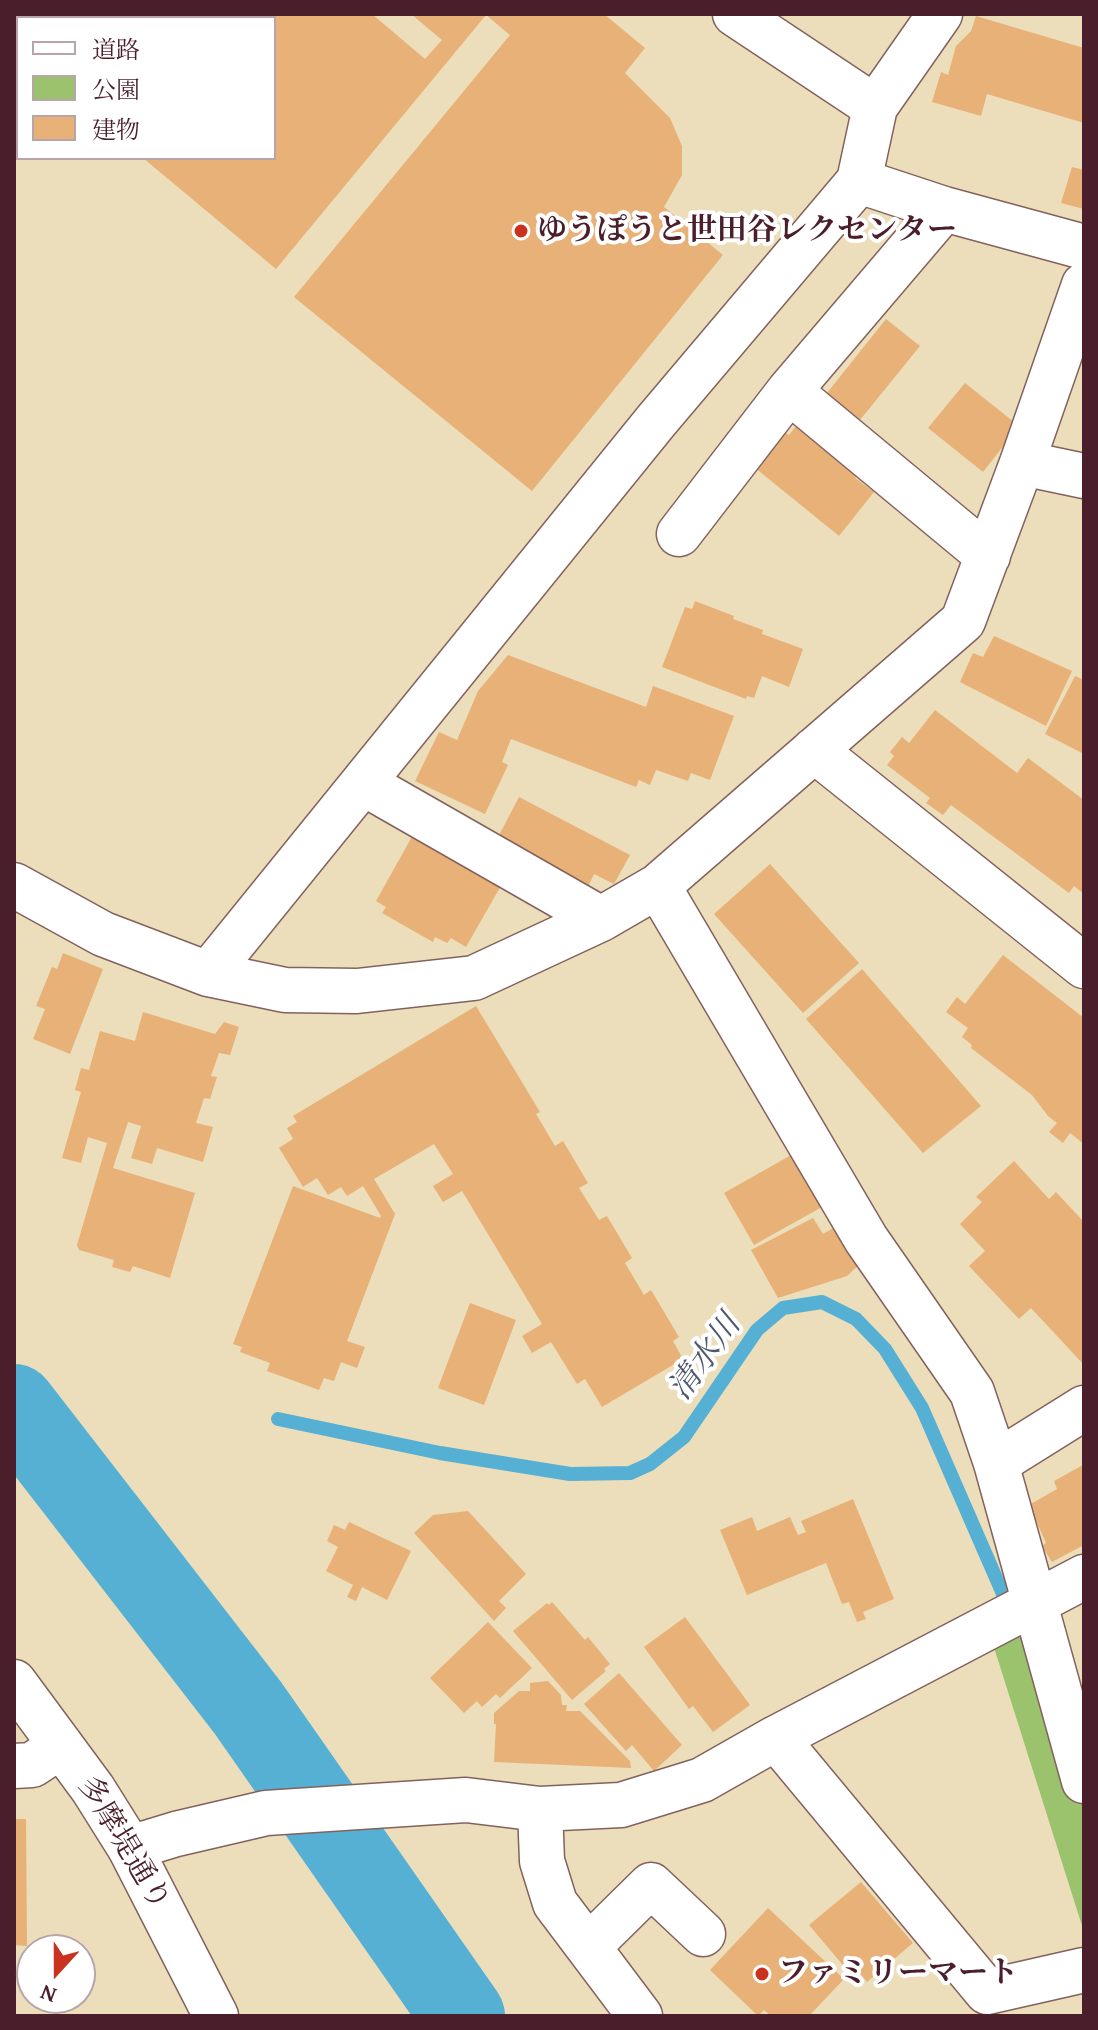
<!DOCTYPE html>
<meta charset="utf-8">
<style>
body{margin:0}
#map{position:relative;width:1098px;height:2030px;overflow:hidden;background:#ecdebb;font-family:"Gentium Book Plus","Noto Serif JP",serif}
canvas{display:block}
.frame{position:absolute;inset:0;border:16px solid #4a1f2b;pointer-events:none}
.legend{position:absolute;left:16px;top:16px;width:260px;height:144px;box-sizing:border-box;background:#fff;border:2px solid #b7a5aa;margin:0;padding:10px 14px;list-style:none;font-size:24px;color:#4a1f2b}
.legend li{display:flex;align-items:center;gap:16px;height:40px}
.legend b{width:40px;border:2px solid #b7a5aa}
.north{position:absolute;left:16px;top:1934px;width:80px;height:80px;box-sizing:border-box;background:#fff;border:2px solid #b7a5aa;border-radius:50%;rotate:201deg;font-size:22px;font-weight:700;line-height:32px;text-align:center;color:#4a1f2b}
.north::after{content:'';display:block;margin:auto;width:28px;height:36px;background:#c8321e;clip-path:polygon(50% 0,100% 100%,50% 72%,0 100%)}
</style>
<div id="map">
<canvas width="1098" height="2030"></canvas>
<div class="frame"></div>
<ul class="legend">
<li><b style="height:10px;background:#fff"></b>道路</li>
<li><b style="height:22px;background:#9bc26d"></b>公園</li>
<li><b style="height:22px;background:#e7b178"></b>建物</li>
</ul>
<div class="north">N</div>
</div>
<script>
const ctx = document.querySelector('canvas').getContext('2d');
ctx.lineJoin = 'round';
function paint(path, color) { ctx.fillStyle = color; ctx.fill(path, 'evenodd'); }
function stroke(path, color, width, dash) { ctx.strokeStyle = color; ctx.lineWidth = width; ctx.lineCap = dash ? 'butt' : 'round'; ctx.setLineDash(dash || []); ctx.stroke(path); }
function label(font, color, halo, rows, align = 'center') {
  ctx.font = font + ' "Gentium Book Plus","Noto Serif JP",serif'; ctx.lineWidth = 8; ctx.setLineDash([]); ctx.textBaseline = 'middle'; ctx.strokeStyle = halo; ctx.fillStyle = color; for (const [text, x, y, turn = 0] of rows) {
    ctx.save(); ctx.translate(x, y); ctx.rotate((+turn || 0) * Math.PI / 180); ctx.textAlign = isNaN(turn) ? turn : align; if (halo) ctx.strokeText(text, 0, 0); ctx.fillText(text, 0, 0); ctx.restore();
  }
}
paint(new Path2D(`
 M 1038,1611 L 1084,1781 L 1084,1932 L 991,1638 Z`), '#9bc26d');
stroke(new Path2D(`
 M 278,1419 L 440,1453 L 570,1474 L 630,1473 L 650,1464 L 684,1437 L 757,1330 L 783,1308 L 822,1302 L 856,1319 L 885,1349 L 922,1408 L 1010,1610`), '#55b0d3', 14);
stroke(new Path2D(`
 M 14,1406 L 248,1708 L 463,2016`), '#55b0d3', 84);
paint(new Path2D(`
 M 187,14 L 372,14 L 425,59 L 442,40 L 411,14 L 604,14 L 645,48 L 625,73 L 670,118 L 682,146 L 682,175 L 664,207 L 723,255 L 532,491 L 294,297 L 510,35 L 486,15 L 276,269 L 143,158 L 274,158 L 274,18 L 183,18 Z
 M 976,16 L 1084,48 L 1084,123 L 987,94 L 981,116 L 932,102 L 941,72 L 948,75 L 956,46 L 971,31 Z
 M 1072,167 L 1084,170 L 1084,209 L 1061,203 Z
 M 886,319 L 920,346 L 860,420 L 827,393 Z
 M 965,383 L 1019,426 L 983,472 L 928,428 Z
 M 797,425 L 858,475 L 855,478 L 874,492 L 839,536 L 754,467 L 783,431 L 789,435 Z
 M 695,601 L 734,616 L 733,619 L 763,630 L 762,634 L 803,649 L 789,687 L 762,676 L 754,698 L 747,696 L 746,699 L 662,667 L 685,607 L 692,609 Z
 M 994,636 L 1072,671 L 1046,726 L 960,682 L 973,653 L 983,657 Z
 M 508,655 L 646,707 L 653,686 L 734,716 L 710,780 L 691,773 L 688,781 L 656,770 L 650,785 L 639,780 L 636,787 L 511,739 L 502,762 L 508,765 L 485,814 L 415,781 L 439,732 L 457,740 L 478,691 Z
 M 1075,676 L 1084,680 L 1084,754 L 1045,734 Z
 M 935,710 L 1017,773 L 1028,758 L 1084,800 L 1084,894 L 1074,886 L 1069,893 L 951,805 L 943,815 L 926,803 L 930,798 L 887,765 L 894,756 L 890,752 L 902,737 L 909,743 Z
 M 519,797 L 630,855 L 614,884 L 594,874 L 587,889 L 496,841 Z
 M 414,833 L 502,884 L 466,947 L 451,938 L 447,943 L 435,937 L 433,942 L 382,913 L 386,907 L 376,901 Z
 M 770,864 L 859,963 L 803,1013 L 714,914 Z
 M 63,953 L 103,969 L 70,1054 L 33,1039 L 45,1009 L 36,1006 L 52,967 L 57,969 Z
 M 1003,955 L 1084,1018 L 1084,1144 L 1070,1133 L 1063,1143 L 1049,1132 L 1057,1123 L 1048,1116 L 1032,1095 L 971,1048 L 972,1045 L 962,1037 L 968,1028 L 946,1012 L 957,997 L 965,1004 Z
 M 862,969 L 981,1106 L 923,1153 L 806,1019 Z
 M 476,1006 L 540,1112 L 536,1114 L 555,1146 L 563,1141 L 588,1183 L 579,1188 L 599,1220 L 607,1216 L 632,1258 L 625,1263 L 644,1295 L 651,1290 L 679,1337 L 673,1341 L 683,1359 L 602,1407 L 585,1379 L 577,1384 L 551,1342 L 532,1353 L 522,1336 L 542,1324 L 462,1191 L 443,1202 L 433,1186 L 453,1174 L 434,1144 L 374,1179 L 395,1214 L 347,1341 L 365,1347 L 357,1368 L 341,1362 L 334,1381 L 324,1378 L 319,1390 L 267,1371 L 270,1363 L 240,1352 L 242,1347 L 233,1344 L 293,1186 L 380,1218 L 381,1216 L 363,1186 L 347,1196 L 341,1187 L 328,1195 L 317,1178 L 303,1187 L 279,1148 L 293,1139 L 287,1128 L 297,1122 L 293,1116 Z
 M 143,1012 L 215,1034 L 224,1022 L 239,1027 L 230,1055 L 219,1053 L 211,1076 L 217,1077 L 210,1099 L 204,1098 L 196,1123 L 213,1127 L 203,1162 L 157,1148 L 152,1164 L 131,1158 L 141,1126 L 128,1122 L 113,1168 L 195,1193 L 170,1278 L 133,1266 L 130,1272 L 112,1267 L 114,1260 L 79,1250 L 77,1245 L 107,1143 L 88,1137 L 81,1163 L 62,1158 L 81,1092 L 75,1090 L 81,1068 L 89,1070 L 100,1031 L 135,1041 Z
 M 793,1154 L 822,1207 L 754,1245 L 724,1193 Z
 M 1014,1161 L 1049,1199 L 1056,1192 L 1084,1222 L 1084,1365 L 1031,1308 L 1019,1319 L 969,1266 L 985,1251 L 960,1224 L 982,1202 L 976,1197 Z
 M 813,1218 L 823,1234 L 837,1226 L 863,1261 L 847,1276 L 778,1298 L 751,1250 Z
 M 470,1303 L 516,1320 L 484,1405 L 438,1388 Z
 M 1083,1465 L 1084,1545 L 1052,1562 L 1042,1546 L 1046,1543 L 1029,1505 L 1057,1489 L 1054,1481 Z
 M 853,1499 L 894,1599 L 863,1612 L 866,1619 L 857,1622 L 849,1602 L 842,1604 L 826,1563 L 747,1595 L 720,1530 L 752,1517 L 757,1531 L 790,1517 L 798,1535 L 806,1532 L 801,1521 Z
 M 468,1511 L 526,1574 L 499,1601 L 506,1608 L 494,1621 L 414,1533 L 433,1515 Z
 M 349,1522 L 411,1551 L 387,1600 L 362,1587 L 356,1601 L 347,1597 L 353,1585 L 326,1571 L 338,1547 L 327,1541 L 334,1525 L 345,1530 Z
 M 552,1602 L 585,1640 L 588,1637 L 610,1664 L 604,1669 L 606,1671 L 572,1700 L 513,1631 L 547,1603 L 549,1605 Z
 M 685,1617 L 750,1705 L 713,1732 L 693,1706 L 689,1709 L 644,1647 Z
 M 488,1622 L 532,1668 L 500,1698 L 496,1694 L 482,1707 L 477,1701 L 464,1713 L 430,1678 Z
 M 619,1673 L 682,1745 L 654,1771 L 632,1745 L 626,1751 L 584,1704 Z
 M 548,1681 L 561,1695 L 562,1705 L 567,1705 L 566,1711 L 580,1711 L 630,1761 L 631,1768 L 494,1762 L 496,1724 L 494,1724 L 494,1713 L 519,1691 L 530,1691 L 530,1683 Z
 M 14,1819 L 26,1819 L 27,1946 L 14,1945 Z
 M 861,1882 L 913,1943 L 867,1982 L 853,1965 L 847,1970 L 809,1925 Z
 M 768,1908 L 844,1979 L 809,2016 L 784,2014 L 771,2016 L 764,2010 L 758,2016 L 710,1970 Z`), '#e7b178');
const minor = new Path2D(`
 M 735,14 L 875,107
 M 859,181 L 944,209 L 1084,247
 M 789,391 L 988,556
 M 1022,463 L 1084,476
 M 679,534 L 789,391 L 944,209
 M 814,750 L 1084,966
 M 363,783 L 601,919
 M 14,885 L 103,934 L 208,974 L 285,990 L 357,991 L 474,978 L 601,919 L 658,886 L 963,621 L 1022,463 L 1084,285
 M 658,886 L 866,1239 L 972,1392 L 996,1463 L 1084,1781
 M 208,974 L 656,421 L 859,181 L 875,107 L 940,14
 M 996,1463 L 1084,1408
 M 776,1738 L 987,1992 L 1084,1970
 M 14,1766 L 32,1765 L 61,1746
 M 540,1809 L 542,1861 L 555,1903 L 640,2016
 M 130,1848 L 176,1834 L 266,1813 L 466,1800 L 540,1809 L 621,1805 L 702,1780 L 776,1738 L 1084,1577
 M 588,1947 L 651,1885 L 703,1934`);
const major = new Path2D(`
 M 14,1682 L 93,1789 L 130,1848 L 216,2016`);
stroke(minor, '#83625d', 47);
stroke(major, '#83625d', 47);
stroke(minor, '#fff', 44);
stroke(major, '#fff', 44);
for (const [x, y, r, color] of [
 [521,231,8,"#c8321e"],
 [762,1974,8,"#c8321e"]
]) { const dot = new Path2D(); dot.arc(x, y, r, 0, 2 * Math.PI); ctx.fillStyle = color; ctx.fill(dot); stroke(dot, '#fff', 3); }
label('bold 30px', '#4a1f2b', '#fff', [
 ["ゆうぽうと世田谷レクセンター",537,231],
 ["ファミリーマート",778,1974]
], 'left');
label('30px', '#4a1f2b', '#fff', [
 ["多摩堤通り",123,1844,59]
]);
label('italic 32px', '#4e596e', '#fff', [
 ["清水川",706,1358,-54]
]);
</script>
